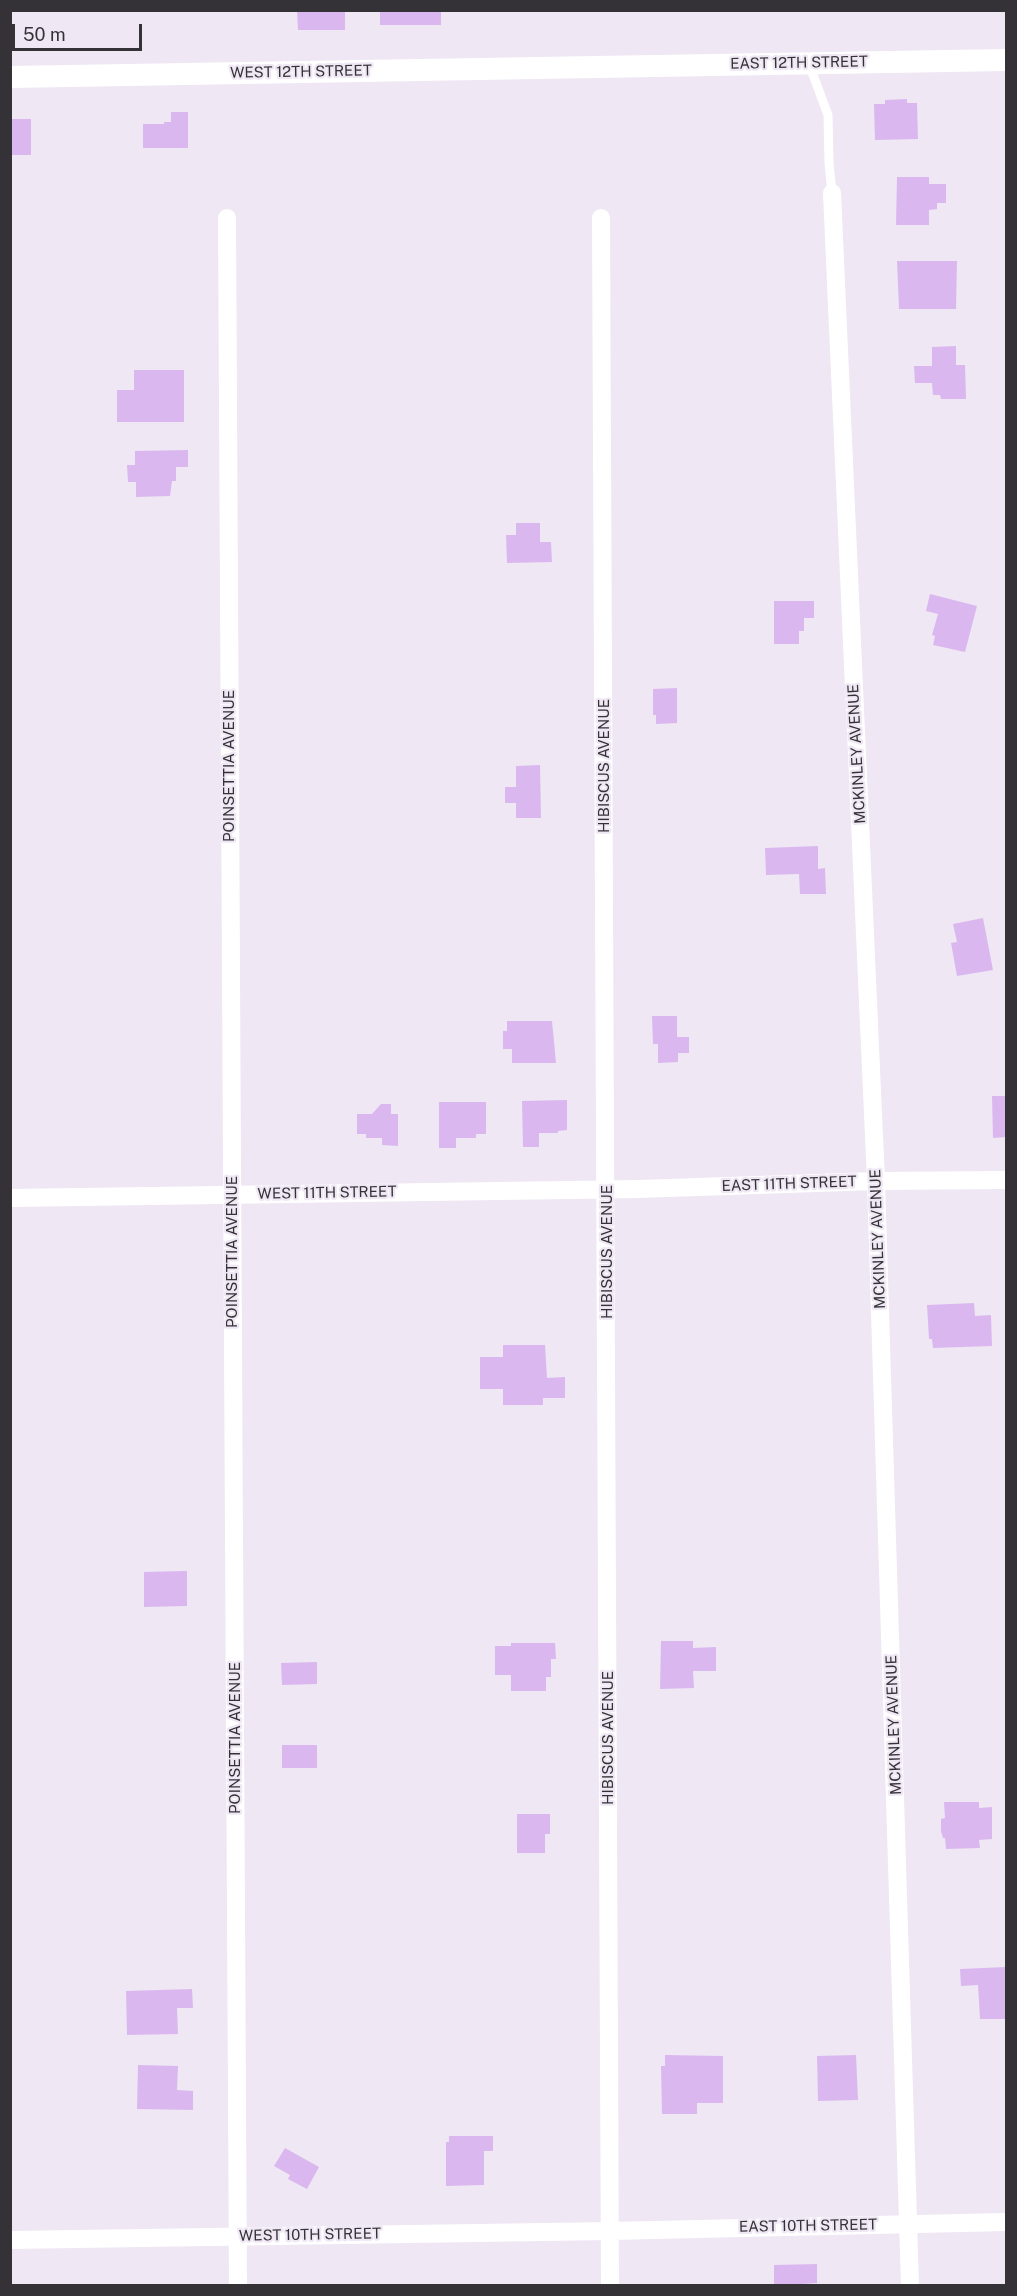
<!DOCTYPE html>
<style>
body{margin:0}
#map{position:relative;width:1017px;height:2296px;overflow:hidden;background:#efe7f4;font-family:"Public Sans",sans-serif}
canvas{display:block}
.frame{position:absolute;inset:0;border:12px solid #343236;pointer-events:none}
.scale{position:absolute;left:12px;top:24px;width:130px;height:27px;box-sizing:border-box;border:3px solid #343236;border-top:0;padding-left:8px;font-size:18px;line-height:21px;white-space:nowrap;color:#343236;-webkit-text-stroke:4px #efe7f4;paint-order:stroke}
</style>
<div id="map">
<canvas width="1017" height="2296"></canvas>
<div class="frame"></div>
<div class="scale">50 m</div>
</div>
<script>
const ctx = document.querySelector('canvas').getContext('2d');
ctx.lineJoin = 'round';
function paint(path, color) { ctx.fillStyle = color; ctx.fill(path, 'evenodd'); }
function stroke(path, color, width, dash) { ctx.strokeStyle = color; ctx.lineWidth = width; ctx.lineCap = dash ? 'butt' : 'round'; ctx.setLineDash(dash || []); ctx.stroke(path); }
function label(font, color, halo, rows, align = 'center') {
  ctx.font = font + ' "Public Sans",sans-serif'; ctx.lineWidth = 4.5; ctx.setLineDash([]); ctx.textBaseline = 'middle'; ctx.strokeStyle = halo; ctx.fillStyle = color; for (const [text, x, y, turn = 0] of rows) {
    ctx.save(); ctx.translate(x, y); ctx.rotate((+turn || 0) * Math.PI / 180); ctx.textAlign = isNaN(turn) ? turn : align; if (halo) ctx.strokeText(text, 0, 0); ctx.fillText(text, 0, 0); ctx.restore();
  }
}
paint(new Path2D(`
 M 297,10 L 345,10 L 345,30 L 298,30 Z
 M 380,10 L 441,10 L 441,25 L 380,25 Z
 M 907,99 L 907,103 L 917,103 L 918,139 L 875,140 L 874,104 L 885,104 L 885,100 Z
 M 171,112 L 188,112 L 188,148 L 143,148 L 143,124 L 164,124 L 164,122 L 171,122 Z
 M 10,119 L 31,119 L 31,155 L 10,155 Z
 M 897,177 L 929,177 L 929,184 L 946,184 L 946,203 L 937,203 L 937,209 L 929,210 L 929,225 L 896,225 Z
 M 897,261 L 957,261 L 956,309 L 899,309 Z
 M 956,346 L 956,365 L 965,365 L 966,399 L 941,399 L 940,395 L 933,395 L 932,383 L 915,383 L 914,366 L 932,366 L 932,347 Z
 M 134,370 L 184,370 L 184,422 L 117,422 L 117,390 L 134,390 Z
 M 188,450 L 188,467 L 176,467 L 176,481 L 172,481 L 170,496 L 136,497 L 136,482 L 128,482 L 127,465 L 135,465 L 135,451 Z
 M 516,523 L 540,523 L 540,542 L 551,542 L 552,562 L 507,563 L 506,535 L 516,535 Z
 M 930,594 L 977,606 L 965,652 L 933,645 L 935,636 L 932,635 L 938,614 L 926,611 Z
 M 774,601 L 814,601 L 814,618 L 804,618 L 804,631 L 799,631 L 799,644 L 774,644 Z
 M 677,688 L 677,723 L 656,724 L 656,715 L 653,715 L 653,689 Z
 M 540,765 L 541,818 L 516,818 L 516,803 L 505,803 L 505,787 L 516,787 L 516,766 Z
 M 818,846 L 818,869 L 825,868 L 826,894 L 800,894 L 799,874 L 766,875 L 765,848 Z
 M 983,918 L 993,970 L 957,976 L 951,943 L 957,942 L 953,924 Z
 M 652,1016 L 677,1016 L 677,1037 L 689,1037 L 689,1053 L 678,1053 L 678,1062 L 658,1063 L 658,1044 L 653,1044 Z
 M 507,1021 L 552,1021 L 556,1063 L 512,1063 L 512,1049 L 503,1049 L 503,1031 L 507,1031 Z
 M 992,1096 L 1006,1096 L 1006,1137 L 993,1138 Z
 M 567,1100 L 567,1130 L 558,1131 L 558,1133 L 539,1133 L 539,1147 L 523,1147 L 522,1101 Z
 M 439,1102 L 486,1102 L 486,1134 L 476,1134 L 476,1138 L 456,1138 L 456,1148 L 439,1148 Z
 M 381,1104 L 391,1104 L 391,1114 L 398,1114 L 398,1146 L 382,1145 L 382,1138 L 366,1138 L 366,1134 L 357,1134 L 357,1114 L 372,1114 Z
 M 974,1303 L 975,1316 L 991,1315 L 992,1346 L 933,1348 L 932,1339 L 929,1339 L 927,1305 Z
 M 503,1345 L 545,1345 L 547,1378 L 565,1377 L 565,1398 L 543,1398 L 543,1405 L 503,1405 L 503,1389 L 480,1389 L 480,1357 L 503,1357 Z
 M 187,1571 L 187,1606 L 144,1607 L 144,1572 Z
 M 661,1641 L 693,1641 L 693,1648 L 716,1647 L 716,1671 L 693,1671 L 694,1688 L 660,1689 Z
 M 511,1643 L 555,1643 L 556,1659 L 551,1659 L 551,1677 L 546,1677 L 546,1691 L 511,1691 L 511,1675 L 495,1675 L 495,1646 L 511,1646 Z
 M 317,1662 L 317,1684 L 282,1685 L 281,1663 Z
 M 282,1745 L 317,1745 L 317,1768 L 282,1768 Z
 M 944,1802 L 979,1802 L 979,1808 L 992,1807 L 992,1839 L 979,1840 L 980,1848 L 946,1849 L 945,1838 L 943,1838 L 941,1831 L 941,1819 L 945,1818 Z
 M 517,1814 L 550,1814 L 550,1834 L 545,1834 L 545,1853 L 517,1853 Z
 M 1006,1967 L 1006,2019 L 980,2019 L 978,1985 L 961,1986 L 960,1969 Z
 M 192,1989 L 193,2008 L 177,2008 L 178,2034 L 127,2035 L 126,1991 Z
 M 665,2055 L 723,2056 L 723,2103 L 697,2103 L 697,2114 L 662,2114 L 661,2066 L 665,2066 Z
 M 856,2055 L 858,2100 L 818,2101 L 817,2056 Z
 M 138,2065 L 178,2066 L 177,2090 L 193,2091 L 193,2110 L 137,2109 Z
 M 449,2136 L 493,2136 L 493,2151 L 484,2151 L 484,2185 L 446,2186 L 446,2142 L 449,2142 Z
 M 285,2148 L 319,2167 L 307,2189 L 288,2179 L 290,2175 L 274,2166 Z
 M 817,2264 L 817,2283 L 774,2286 L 774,2265 Z`), '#dab8ef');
stroke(new Path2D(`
 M 809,64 L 828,115 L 829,163 L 832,193`), '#fff', 9);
stroke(new Path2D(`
 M 832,193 L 876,1181 L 910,2286
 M 227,218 L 238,2286
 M 601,218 C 605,907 609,1596 610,2286
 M 10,1198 L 638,1189 L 876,1181 L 1006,1180
 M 10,2240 L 610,2231 L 1006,2222`), '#fff', 18);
stroke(new Path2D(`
 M 10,77 L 1006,60`), '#fff', 22);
label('15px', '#343236', '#efe7f4', [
 ["EAST 12TH STREET",799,63,-1],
 ["WEST 12TH STREET",301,72,-1],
 ["MCKINLEY AVENUE",857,754,-93],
 ["POINSETTIA AVENUE",229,766,-90],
 ["HIBISCUS AVENUE",604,766,-90],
 ["EAST 11TH STREET",789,1184,-2],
 ["WEST 11TH STREET",327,1193,-1],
 ["MCKINLEY AVENUE",878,1239,-92],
 ["POINSETTIA AVENUE",232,1252,-90],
 ["HIBISCUS AVENUE",607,1252,-90],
 ["MCKINLEY AVENUE",894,1725,-92],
 ["POINSETTIA AVENUE",235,1738,-90],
 ["HIBISCUS AVENUE",608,1738,-90],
 ["EAST 10TH STREET",808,2226,-1],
 ["WEST 10TH STREET",310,2235,-1]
]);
</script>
